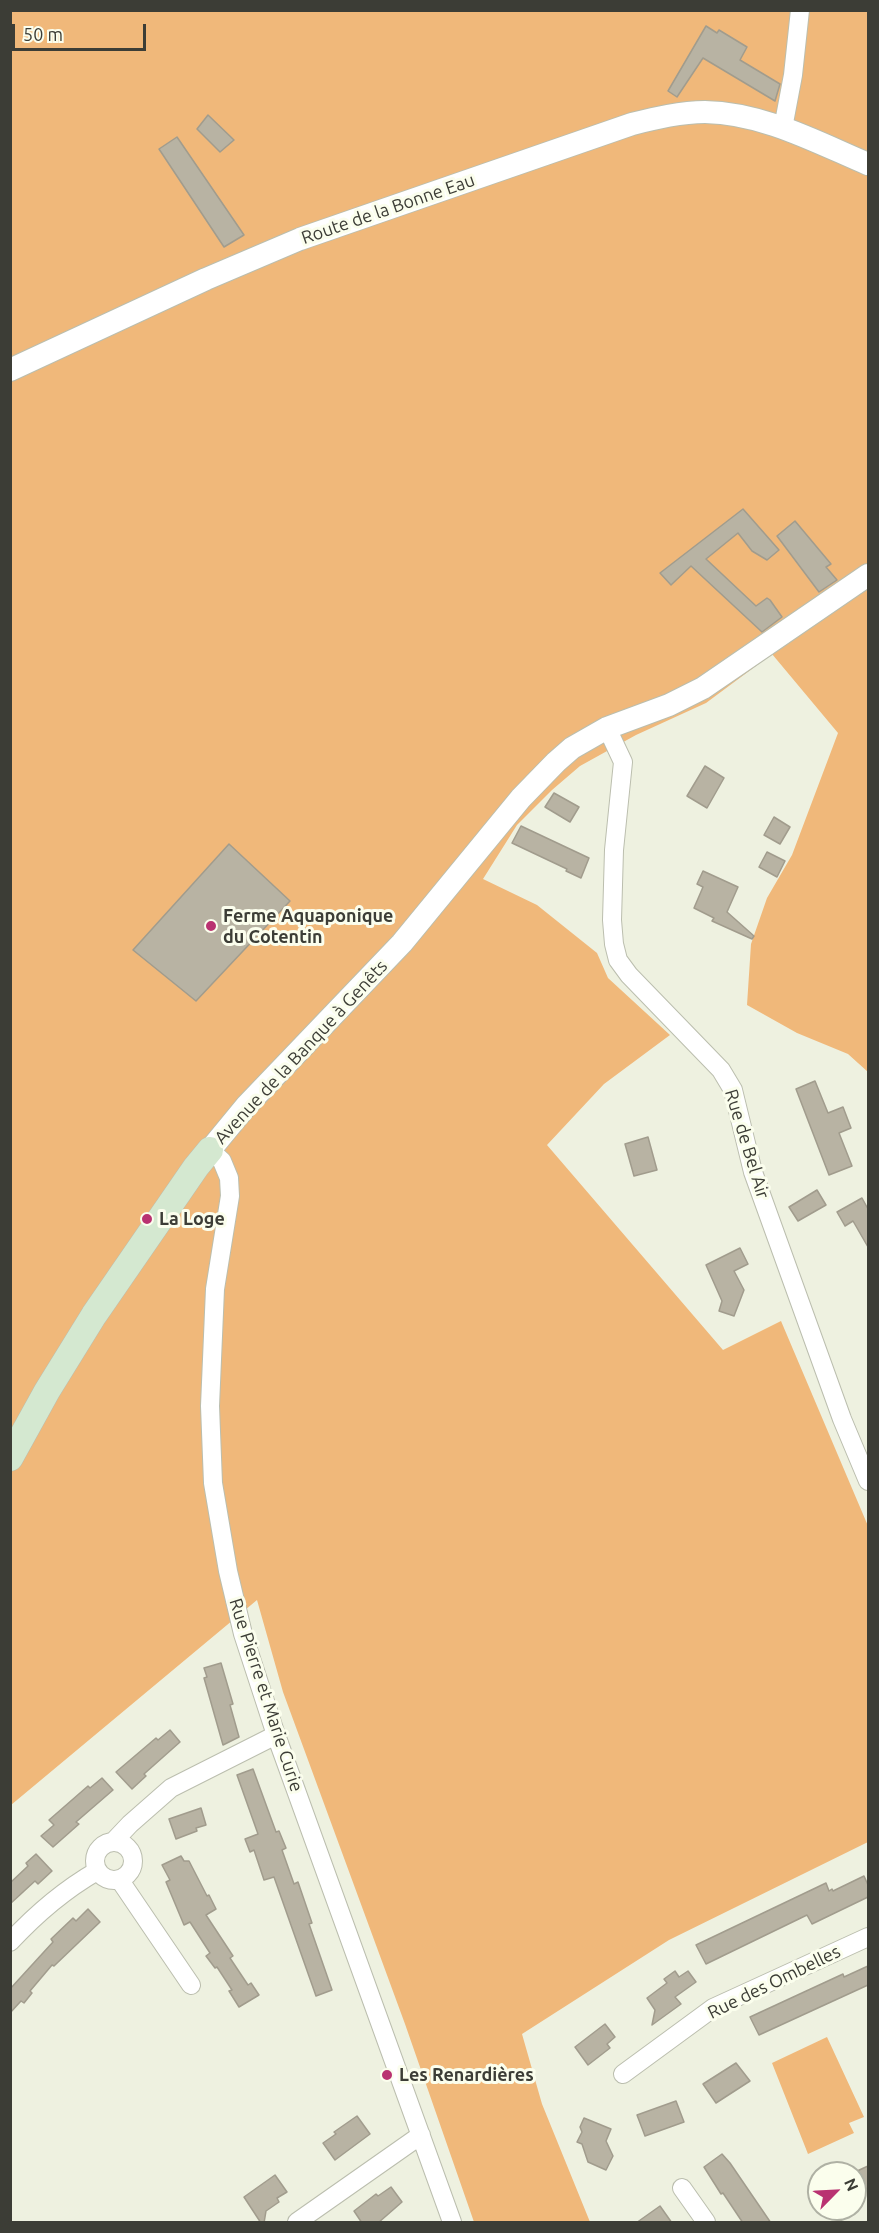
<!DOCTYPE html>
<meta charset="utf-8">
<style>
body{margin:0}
#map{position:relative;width:879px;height:2233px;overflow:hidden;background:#eef1e0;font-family:Ubuntu,sans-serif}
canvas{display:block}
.frame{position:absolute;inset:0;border:12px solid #3c3d36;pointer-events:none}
.north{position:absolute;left:807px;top:2161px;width:60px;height:60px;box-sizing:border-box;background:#fbfeed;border:2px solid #afb1a4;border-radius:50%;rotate:66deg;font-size:16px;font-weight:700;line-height:24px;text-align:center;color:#3c3d36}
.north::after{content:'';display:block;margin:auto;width:21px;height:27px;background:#b93271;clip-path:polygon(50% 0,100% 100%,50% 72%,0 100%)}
.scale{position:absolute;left:12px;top:24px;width:134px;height:27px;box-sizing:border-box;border:3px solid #3c3d36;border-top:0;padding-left:8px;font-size:18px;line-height:21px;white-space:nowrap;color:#3c3d36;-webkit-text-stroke:4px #fbfeed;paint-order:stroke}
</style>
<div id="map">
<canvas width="879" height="2233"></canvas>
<div class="frame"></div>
<div class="north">N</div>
<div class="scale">50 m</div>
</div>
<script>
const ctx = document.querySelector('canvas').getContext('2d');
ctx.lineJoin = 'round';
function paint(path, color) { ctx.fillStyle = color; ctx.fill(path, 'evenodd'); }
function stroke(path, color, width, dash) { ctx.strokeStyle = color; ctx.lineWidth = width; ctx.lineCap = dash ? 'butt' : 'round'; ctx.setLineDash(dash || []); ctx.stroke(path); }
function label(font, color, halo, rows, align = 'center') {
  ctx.font = font + ' Ubuntu,sans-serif'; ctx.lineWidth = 6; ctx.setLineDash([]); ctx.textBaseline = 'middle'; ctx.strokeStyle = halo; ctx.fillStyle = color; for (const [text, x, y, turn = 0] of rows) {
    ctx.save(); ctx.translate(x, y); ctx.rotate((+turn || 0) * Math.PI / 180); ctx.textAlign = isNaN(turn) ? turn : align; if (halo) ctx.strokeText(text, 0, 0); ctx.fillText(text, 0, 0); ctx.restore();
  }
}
paint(new Path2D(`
 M 11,11 L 868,11 L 868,1072 L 848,1054 L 797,1033 L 747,1005 L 751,944 L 767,898 L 792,855 L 838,733 L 772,654 L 706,703 L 636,735 L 580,766 L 552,790 L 517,825 L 483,879 L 537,905 L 597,953 L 608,978 L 670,1035 L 604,1084 L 547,1145 L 723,1350 L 781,1321 L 868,1526 L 868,1842 L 669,1940 L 522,2034 L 542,2104 L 590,2222 L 474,2222 L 405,2024 L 283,1692 L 257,1600 L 11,1805 Z
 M 827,2037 L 864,2117 L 849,2123 L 854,2133 L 808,2154 L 772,2063 Z`), '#f0b87a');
const building = new Path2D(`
 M 706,26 L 717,33 L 719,30 L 747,47 L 740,60 L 780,84 L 775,101 L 703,58 L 677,97 L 668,91 Z
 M 208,115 L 234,140 L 220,152 L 197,129 Z
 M 177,137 L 244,235 L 224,247 L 159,149 Z
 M 743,509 L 779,550 L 767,560 L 752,551 L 738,533 L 706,559 L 756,606 L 767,598 L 770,600 L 782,617 L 762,632 L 691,566 L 671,585 L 660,573 Z
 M 795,521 L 831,564 L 826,567 L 837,580 L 819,592 L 777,536 Z
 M 705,766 L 724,778 L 707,808 L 687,796 Z
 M 554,793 L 579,807 L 570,822 L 545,807 Z
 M 774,817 L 790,827 L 780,844 L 764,835 Z
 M 521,826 L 589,858 L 581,878 L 566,871 L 567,869 L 512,843 Z
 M 229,844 L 290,901 L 196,1001 L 133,950 Z
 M 767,852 L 785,861 L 777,877 L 759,867 Z
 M 703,871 L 738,887 L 727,912 L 754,936 L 752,939 L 712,921 L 714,918 L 694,908 L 703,887 L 697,884 Z
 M 815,1081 L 828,1113 L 843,1107 L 851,1128 L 839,1133 L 852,1166 L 829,1175 L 796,1089 Z
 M 648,1137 L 657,1170 L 634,1176 L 625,1144 Z
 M 817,1190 L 826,1205 L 798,1221 L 789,1207 Z
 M 862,1198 L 868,1209 L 868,1247 L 853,1221 L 845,1226 L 837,1212 Z
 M 740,1248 L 748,1264 L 734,1271 L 744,1290 L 734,1316 L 719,1311 L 722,1301 L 706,1265 Z
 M 221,1663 L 233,1704 L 230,1705 L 239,1737 L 223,1745 L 204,1678 L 207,1677 L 204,1668 Z
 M 170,1730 L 180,1742 L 144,1774 L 146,1776 L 132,1789 L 116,1772 L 156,1738 L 158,1740 Z
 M 253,1769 L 276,1832 L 279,1831 L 286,1848 L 282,1850 L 294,1884 L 298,1882 L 312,1923 L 309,1924 L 332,1990 L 316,1996 L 274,1877 L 264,1880 L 254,1850 L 250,1852 L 245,1839 L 258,1834 L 237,1775 Z
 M 102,1778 L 113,1790 L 76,1822 L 79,1824 L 53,1847 L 41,1836 L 54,1825 L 49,1820 L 88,1786 L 90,1788 Z
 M 201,1808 L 206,1825 L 196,1828 L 197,1831 L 176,1839 L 169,1819 Z
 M 36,1854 L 52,1871 L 38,1884 L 35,1881 L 10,1904 L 10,1883 L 28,1866 L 26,1863 Z
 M 181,1856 L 184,1861 L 189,1861 L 207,1896 L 209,1895 L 216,1909 L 206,1915 L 233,1956 L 230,1958 L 248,1985 L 251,1983 L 259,1995 L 239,2007 L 229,1991 L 232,1990 L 217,1967 L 215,1968 L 206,1956 L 210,1953 L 190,1922 L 184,1925 L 166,1882 L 170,1880 L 162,1865 Z
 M 864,1876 L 868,1885 L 868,1897 L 812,1924 L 807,1915 L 706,1964 L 696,1945 L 826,1883 L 829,1891 L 832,1889 L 833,1891 Z
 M 88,1909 L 100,1922 L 54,1966 L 52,1965 L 30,1991 L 32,1993 L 24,2003 L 21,2001 L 10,2013 L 10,1989 L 53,1942 L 51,1939 L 73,1918 L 76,1921 Z
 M 868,1966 L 868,1985 L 759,2035 L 750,2017 L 843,1974 L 844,1977 Z
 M 675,1971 L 679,1977 L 688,1971 L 696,1982 L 675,1997 L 681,2004 L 652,2025 L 655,2010 L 647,1998 L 667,1983 L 664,1979 Z
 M 605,2024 L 615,2037 L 607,2044 L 610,2048 L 588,2065 L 575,2047 Z
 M 736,2063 L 750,2081 L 716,2103 L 703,2084 Z
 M 676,2101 L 684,2122 L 645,2136 L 637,2115 Z
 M 357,2116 L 370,2134 L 335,2160 L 323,2143 L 336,2134 L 334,2132 Z
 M 584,2118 L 611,2129 L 606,2141 L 613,2156 L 606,2170 L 588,2162 L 582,2144 L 577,2142 L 582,2132 L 580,2127 Z
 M 722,2154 L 730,2163 L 771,2223 L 743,2223 L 723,2193 L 721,2194 L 704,2167 Z
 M 868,2166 L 868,2188 L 855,2194 L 855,2172 Z
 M 275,2175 L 287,2192 L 277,2198 L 279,2202 L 266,2211 L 264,2223 L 261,2223 L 244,2197 Z
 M 391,2187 L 402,2202 L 378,2223 L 362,2223 L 354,2211 L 376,2194 L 378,2196 Z
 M 660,2206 L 672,2223 L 636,2223 Z`);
paint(building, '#b8b3a3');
stroke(building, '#a19c8d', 1.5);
const minor = new Path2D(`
 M 783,128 L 793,75 L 800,10
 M 607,728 L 623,762 L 614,850 L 612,920 L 614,944 L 618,960 L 629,975 L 721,1070 L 733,1090 L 753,1172 L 842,1419 L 868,1481
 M 210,1150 L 222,1161 L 229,1178 L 230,1196 L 215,1289 L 210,1406 L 213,1483 L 228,1571 L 243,1634 L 276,1735 L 452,2222
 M 113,1842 L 130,1824 L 171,1788 L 276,1735
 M95 1861a19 19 0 1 1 38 0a19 19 0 1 1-38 0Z
 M 119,1879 L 191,1985
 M 10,1942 C 36,1914 64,1890 97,1871
 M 623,2074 L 713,2008 L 868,1937
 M 682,2188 L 706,2222
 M 297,2222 L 421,2135`);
const tertiary = new Path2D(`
 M 10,370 L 206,279 L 300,239 L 632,124 C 656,118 681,112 705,112 C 763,113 816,142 868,164
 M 210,1150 L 247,1105 L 402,943 L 521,798 L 556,762 L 572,748 L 607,728 L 669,705 L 703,688 L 868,575`);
const secondary = new Path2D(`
 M 10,1458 L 47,1391 L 94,1315 L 196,1167 L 210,1150`);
stroke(minor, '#bbbeae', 20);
stroke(tertiary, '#bbbeae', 24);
stroke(secondary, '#bbbeae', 27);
stroke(minor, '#fff', 18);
stroke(tertiary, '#fff', 22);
stroke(secondary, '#d4e8d0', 26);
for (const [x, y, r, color] of [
 [211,926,6,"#b93271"],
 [147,1219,6,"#b93271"],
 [387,2075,6,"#b93271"]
]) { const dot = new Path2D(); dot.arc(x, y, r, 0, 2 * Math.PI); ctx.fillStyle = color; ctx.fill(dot); stroke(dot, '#fbfeed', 2); }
label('18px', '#3c3d36', '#fbfeed', [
 ["Route de la Bonne Eau",388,209,-19],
 ["Avenue de la Banque à Genêts",301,1052,-47],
 ["Rue de Bel Air",747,1144,73],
 ["Rue Pierre et Marie Curie",266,1695,72],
 ["Rue des Ombelles",774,1982,-26]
]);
label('bold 18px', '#3c3d36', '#fbfeed', [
 ["Ferme Aquaponique",223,916],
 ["du Cotentin",223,937],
 ["La Loge",159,1219],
 ["Les Renardières",399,2075]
], 'left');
</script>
